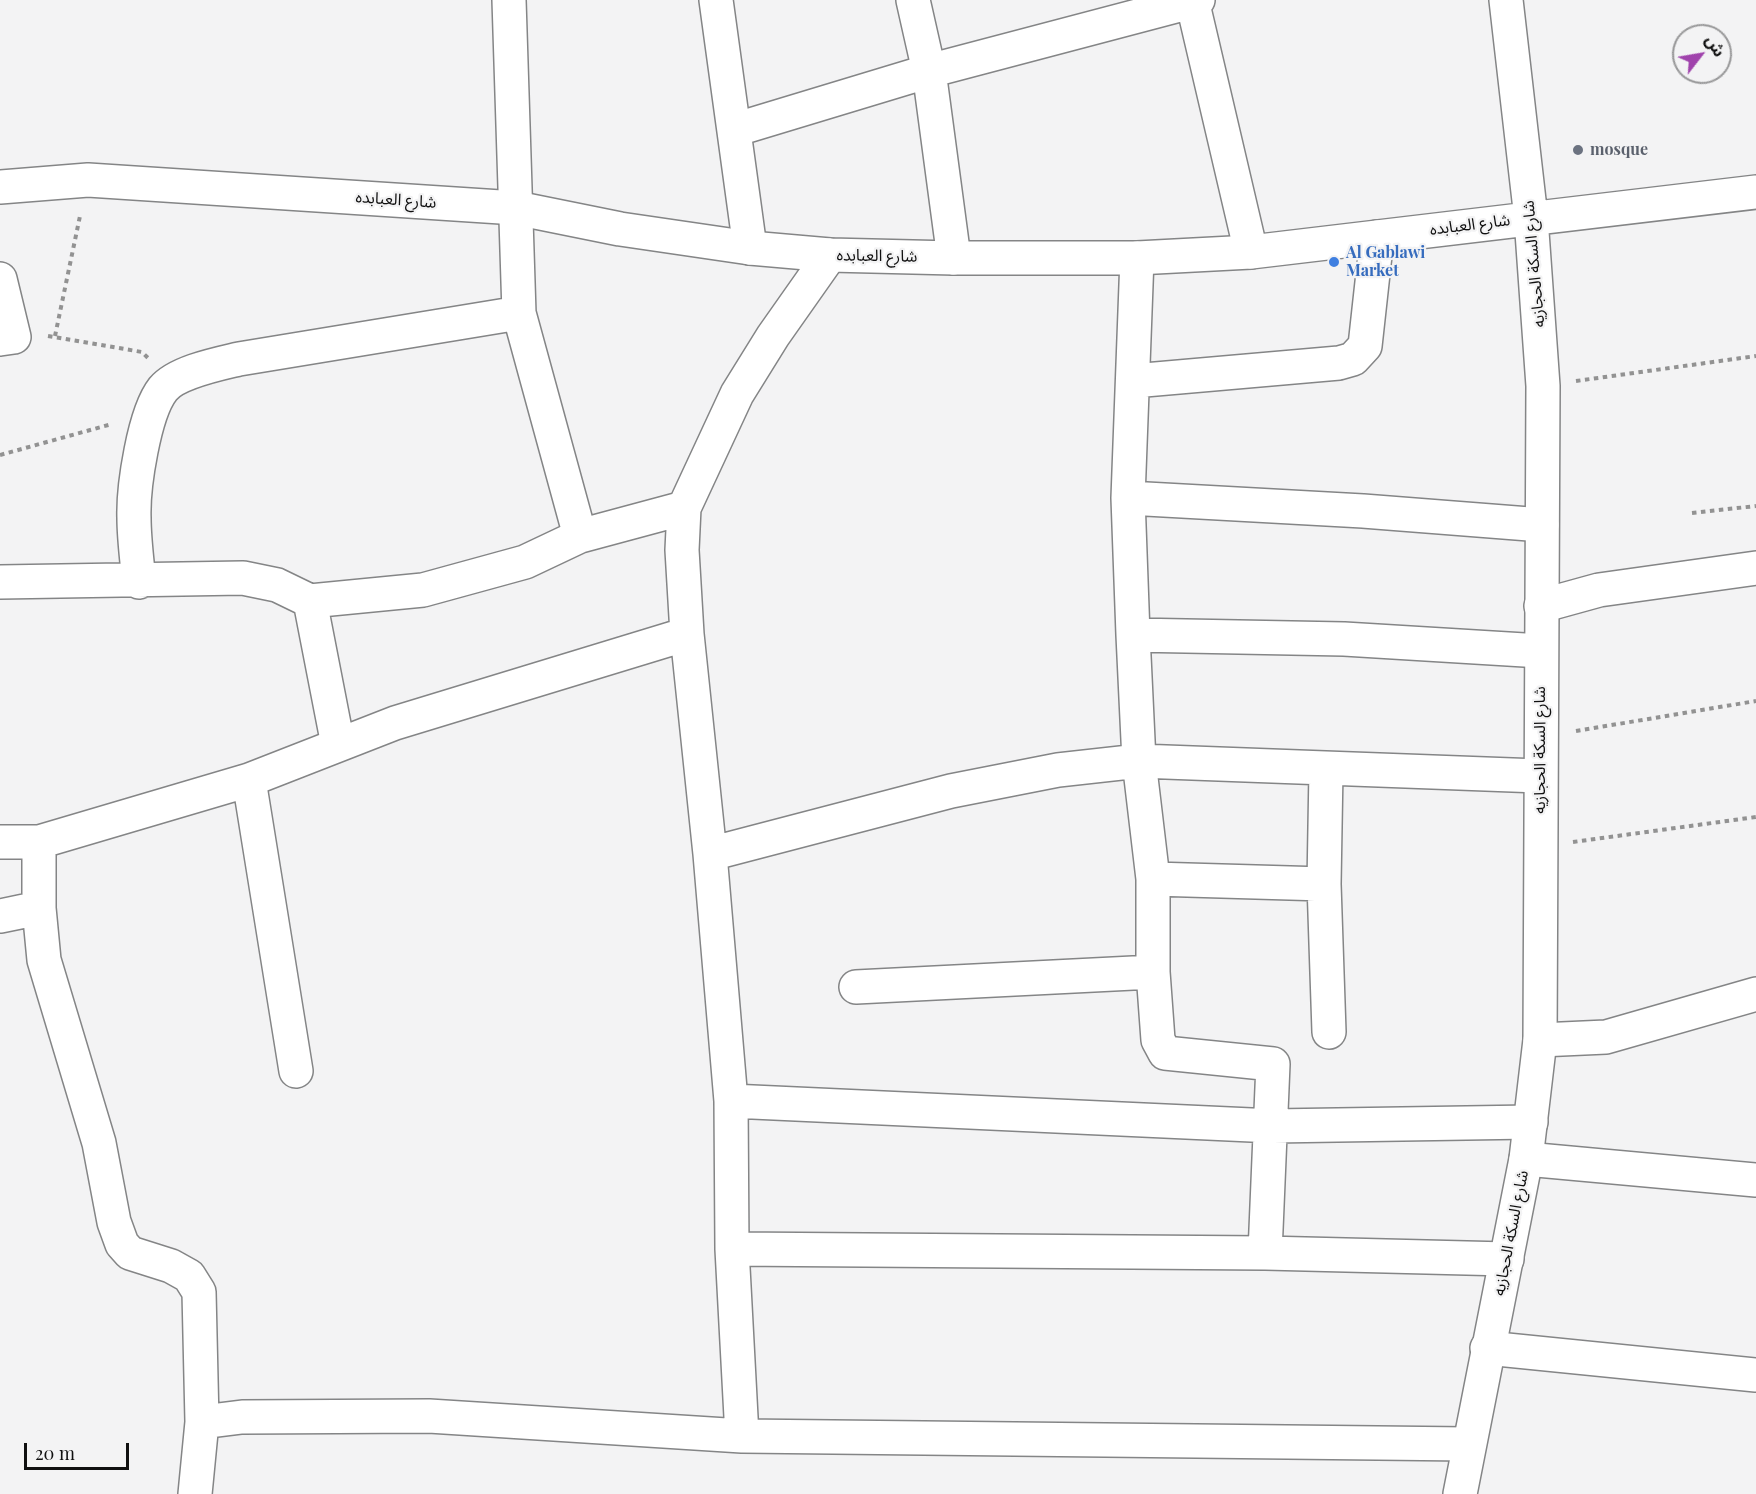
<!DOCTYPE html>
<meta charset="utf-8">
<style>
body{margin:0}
#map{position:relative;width:1756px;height:1494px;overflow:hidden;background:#f3f3f4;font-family:"Playfair Display","Noto Sans Arabic",serif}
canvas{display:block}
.north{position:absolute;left:1672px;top:24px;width:60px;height:60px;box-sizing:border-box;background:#f3f3f4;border:2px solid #989899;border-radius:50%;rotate:59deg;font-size:16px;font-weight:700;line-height:24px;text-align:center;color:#101010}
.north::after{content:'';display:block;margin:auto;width:21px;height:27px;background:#a043ac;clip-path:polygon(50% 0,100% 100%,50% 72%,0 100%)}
.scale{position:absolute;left:24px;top:1443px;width:105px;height:27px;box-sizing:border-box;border:3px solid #101010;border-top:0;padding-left:8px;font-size:18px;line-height:21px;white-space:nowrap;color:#101010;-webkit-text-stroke:4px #f3f3f4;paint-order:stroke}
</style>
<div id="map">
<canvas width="1756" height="1494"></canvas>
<div class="north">ش</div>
<div class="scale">20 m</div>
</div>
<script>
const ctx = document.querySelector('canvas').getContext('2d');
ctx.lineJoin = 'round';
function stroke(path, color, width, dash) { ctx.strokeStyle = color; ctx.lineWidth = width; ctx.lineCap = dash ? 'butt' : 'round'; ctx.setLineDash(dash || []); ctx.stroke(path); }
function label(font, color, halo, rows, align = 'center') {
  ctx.font = font + ' "Playfair Display","Noto Sans Arabic",serif'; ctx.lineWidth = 4.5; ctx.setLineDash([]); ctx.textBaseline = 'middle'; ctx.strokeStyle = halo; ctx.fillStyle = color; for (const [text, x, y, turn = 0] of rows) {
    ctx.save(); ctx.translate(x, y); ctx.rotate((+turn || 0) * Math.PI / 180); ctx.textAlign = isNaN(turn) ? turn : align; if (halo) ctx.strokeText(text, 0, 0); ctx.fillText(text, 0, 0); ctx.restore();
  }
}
const minor = new Path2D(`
 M 509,0 L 519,313 L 580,536
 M 716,0 L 750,248
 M 913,0 L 929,71 L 954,258
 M 1192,0 L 1251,252
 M 734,130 L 929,71 L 1198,0
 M 830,255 L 773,336 L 737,394 L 684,508 L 682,550 L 687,634 L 710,854 L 731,1101 L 732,1249 L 1265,1253 L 1507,1259
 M 1137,258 L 1128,498 L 1133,635 L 1139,761 L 1153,879 L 1153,972 L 1158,1040 L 1165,1053 L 1273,1064 L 1265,1253
 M 0,279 L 14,337 L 0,339
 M 1133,381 L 1339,363 L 1353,359 L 1365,346 L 1377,237
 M 1128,498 L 1363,511 L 1542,525
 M 0,582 L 243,578 L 277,585 L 310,601 L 423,590 L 525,562 L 580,536 L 684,508
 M 139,582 C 137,560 134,539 134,518 C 133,487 144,413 163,389 C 177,372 218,364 239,359 L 519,313
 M 310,601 L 338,745
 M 1541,606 L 1599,590 L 1756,568
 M 1133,635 L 1344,639 L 1541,651
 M 1326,770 L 1324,884 L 1329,1032
 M 249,780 L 296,1071
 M 0,842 L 39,842 L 249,780 L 395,723 L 687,634
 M 39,842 L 39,908 L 44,960 L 99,1143 L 114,1222 L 122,1244 L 130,1253 L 171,1266 L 189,1276 L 199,1292 L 202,1422
 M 710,854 L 951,791 L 1058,770 L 1139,761 L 1539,776
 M 1153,879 L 1324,884
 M 0,916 L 39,908
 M 856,987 L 1153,972
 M 1540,1040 L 1606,1037 L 1756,994
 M 731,1101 L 1273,1126 L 1531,1122
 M 1526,1159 L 1756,1180
 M 1487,1348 L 1756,1375
 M 742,1436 L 1468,1444
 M 195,1494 L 202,1422 L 242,1417 L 429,1416 L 742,1436 L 732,1249`);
const tertiary = new Path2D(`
 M 0,187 L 88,180 L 516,208 L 620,229 L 750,248 L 830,255 L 954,258 L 1137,258 L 1251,252 L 1756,192
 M 1460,1494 L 1526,1159 L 1540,1040 L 1543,386 L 1531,218 L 1506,0`);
stroke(minor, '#848586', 36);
stroke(tertiary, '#848586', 36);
stroke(new Path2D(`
 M 48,336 L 142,352 L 148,358
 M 55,336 L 80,216
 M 1576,381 L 1756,356
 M 0,455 L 112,424
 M 1692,513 L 1756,506
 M 1576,731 L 1756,701
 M 1573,842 L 1756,817`), '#929292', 4, [4.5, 4.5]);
stroke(minor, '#fff', 33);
stroke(tertiary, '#fff', 33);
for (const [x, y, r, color] of [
 [1578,150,6,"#6b7280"],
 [1334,262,6,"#3f7fe0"]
]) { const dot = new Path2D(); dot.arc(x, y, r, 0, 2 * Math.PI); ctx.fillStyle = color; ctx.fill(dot); stroke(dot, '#f3f3f4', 2); }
label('bold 16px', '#5b616d', '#f3f3f4', [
 ["mosque",1590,150]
], 'left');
label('16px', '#101010', '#f3f3f4', [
 ["شارع العبابده",396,200,4],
 ["شارع العبابده",1470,225,-7],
 ["شارع العبابده",877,256,1],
 ["شارع السكة الحجازيه",1534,264,-95],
 ["شارع السكة الحجازيه",1540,750,-90],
 ["شارع السكة الحجازيه",1511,1233,-79]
]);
label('bold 16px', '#366cbe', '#f3f3f4', [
 ["Al Gablawi",1346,253],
 ["Market",1346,271]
], 'left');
</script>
